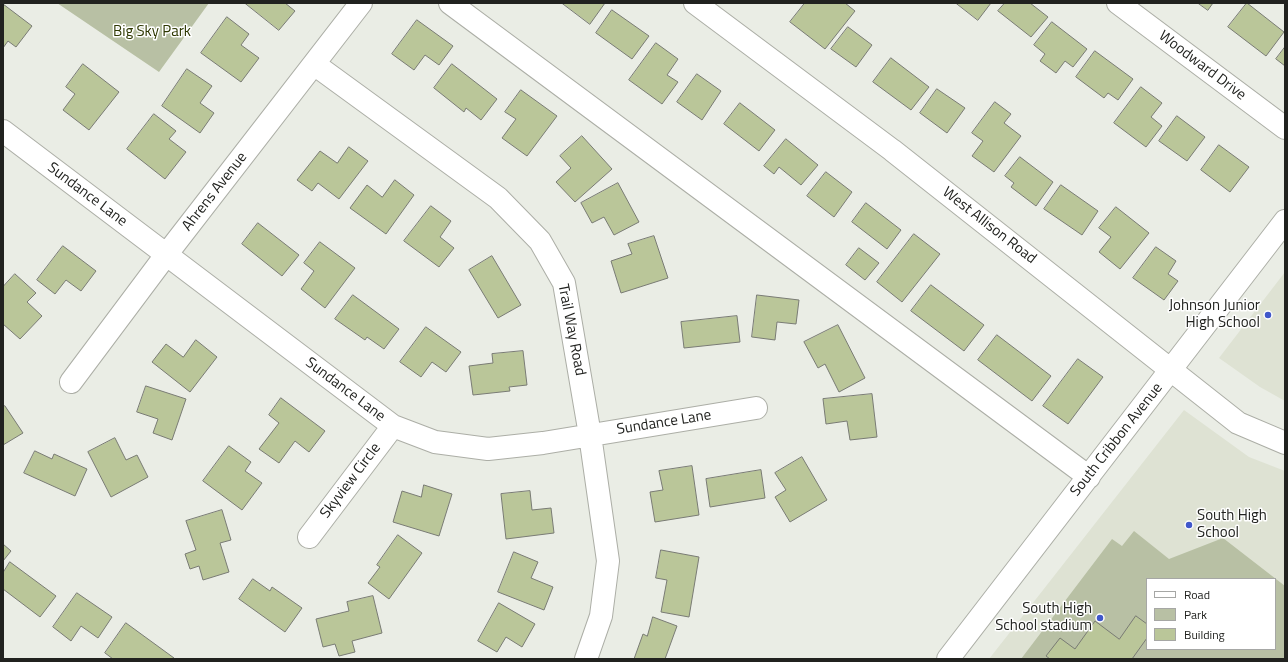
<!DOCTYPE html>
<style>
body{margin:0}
#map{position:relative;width:1288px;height:662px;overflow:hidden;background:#eaede5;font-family:"Titillium Web",sans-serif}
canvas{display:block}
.frame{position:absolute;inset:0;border:4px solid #21221f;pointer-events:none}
.legend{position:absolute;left:1146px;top:578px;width:130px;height:72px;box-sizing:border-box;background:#fff;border:1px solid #a6a7a5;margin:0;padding:5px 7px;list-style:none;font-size:12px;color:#21221f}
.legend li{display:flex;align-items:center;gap:8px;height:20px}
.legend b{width:20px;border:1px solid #a6a7a5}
</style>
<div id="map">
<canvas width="1288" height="662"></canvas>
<div class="frame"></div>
<ul class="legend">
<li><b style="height:5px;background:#fff"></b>Road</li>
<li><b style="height:11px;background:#b8c0a4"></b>Park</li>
<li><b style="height:11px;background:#bac699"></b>Building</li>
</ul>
</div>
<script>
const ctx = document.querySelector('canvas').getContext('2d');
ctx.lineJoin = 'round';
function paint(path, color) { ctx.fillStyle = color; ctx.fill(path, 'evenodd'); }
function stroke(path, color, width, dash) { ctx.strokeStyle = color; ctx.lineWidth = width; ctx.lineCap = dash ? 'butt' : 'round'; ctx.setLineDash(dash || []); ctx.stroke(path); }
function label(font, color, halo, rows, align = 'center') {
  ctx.font = font + ' "Titillium Web",sans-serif'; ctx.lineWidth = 3; ctx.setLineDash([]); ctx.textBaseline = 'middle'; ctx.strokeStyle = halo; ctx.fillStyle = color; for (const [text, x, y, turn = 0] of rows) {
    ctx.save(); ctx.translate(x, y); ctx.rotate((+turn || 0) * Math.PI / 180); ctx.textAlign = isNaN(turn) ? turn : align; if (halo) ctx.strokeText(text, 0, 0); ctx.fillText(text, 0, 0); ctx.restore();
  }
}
paint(new Path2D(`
 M 1285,272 L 1285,401 L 1260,387 L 1219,358 Z
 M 1184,410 L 1249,457 L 1285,471 L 1285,659 L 989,659 ZM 1147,579 L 1275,579 L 1275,649 L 1147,649 Z`), '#dee2d3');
paint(new Path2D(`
 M 57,3 L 209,3 L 159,72 Z
 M 1134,531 L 1169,559 L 1223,538 L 1285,586 L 1285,659 L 1021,659 L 1112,539 L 1122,546 ZM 1147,579 L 1275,579 L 1275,649 L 1147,649 Z`), '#b8c0a4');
const building = new Path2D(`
 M 245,3 L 285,3 L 295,11 L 279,30 Z
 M 562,3 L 605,3 L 590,24 Z
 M 805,3 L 845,3 L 855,11 L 825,49 L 790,22 Z
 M 956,3 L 991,3 L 978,20 Z
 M 1005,3 L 1030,3 L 1048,17 L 1031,37 L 998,11 Z
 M 1198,3 L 1213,3 L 1208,10 Z
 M 1247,3 L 1284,32 L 1266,56 L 1228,27 Z
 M 3,4 L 32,26 L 16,47 L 8,41 L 3,48 Z
 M 612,10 L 649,36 L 632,59 L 596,33 Z
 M 227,17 L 249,34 L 241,45 L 259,58 L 241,82 L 201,53 Z
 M 417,20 L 453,46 L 439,65 L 425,55 L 414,70 L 392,54 Z
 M 1052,22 L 1087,49 L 1073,67 L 1065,61 L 1056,73 L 1040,61 L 1045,54 L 1034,45 Z
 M 848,27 L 872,45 L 856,67 L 831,49 Z
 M 656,43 L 678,59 L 667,75 L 678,82 L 662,104 L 629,80 Z
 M 1285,47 L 1285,66 L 1276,59 Z
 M 1095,51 L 1133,79 L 1118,100 L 1108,93 L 1104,98 L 1076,77 Z
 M 891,58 L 929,87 L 911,110 L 873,82 Z
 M 83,64 L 119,92 L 89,130 L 63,110 L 75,94 L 66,87 Z
 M 452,64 L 497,99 L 481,120 L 466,108 L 464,112 L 434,88 Z
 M 187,69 L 212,86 L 200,103 L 214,113 L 200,133 L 162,106 Z
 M 697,74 L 721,91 L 702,120 L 677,102 Z
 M 1141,87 L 1162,103 L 1151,117 L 1162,126 L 1146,147 L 1114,123 Z
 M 937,89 L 965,108 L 947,133 L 920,113 Z
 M 521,90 L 557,116 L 527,156 L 502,138 L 516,119 L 505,112 Z
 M 995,102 L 1011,114 L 1004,123 L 1021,136 L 994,172 L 972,156 L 983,141 L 972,133 Z
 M 740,103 L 775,130 L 759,151 L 724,124 Z
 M 154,114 L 176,131 L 169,139 L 186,152 L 165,179 L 127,149 Z
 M 1177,116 L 1205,137 L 1187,161 L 1159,141 Z
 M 582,136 L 612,169 L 575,202 L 556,182 L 571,168 L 560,156 Z
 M 786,139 L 818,165 L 801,185 L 779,167 L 774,174 L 764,166 Z
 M 1219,145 L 1249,167 L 1230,192 L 1201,170 Z
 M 349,147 L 368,161 L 339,199 L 318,183 L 312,191 L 297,180 L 320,151 L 337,163 Z
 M 1020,157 L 1053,182 L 1036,206 L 1011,187 L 1014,183 L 1005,176 Z
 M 826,172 L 852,192 L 834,217 L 807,196 Z
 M 395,180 L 414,195 L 386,234 L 350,208 L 367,185 L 382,197 Z
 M 618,183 L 639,222 L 614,235 L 604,217 L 592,223 L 581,203 Z
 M 1061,185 L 1098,211 L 1082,235 L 1044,209 Z
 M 866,203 L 901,230 L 887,249 L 852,222 Z
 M 431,206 L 451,221 L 440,237 L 454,248 L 439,267 L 404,241 Z
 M 1116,207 L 1149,233 L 1120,269 L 1099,252 L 1111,237 L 1099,228 Z
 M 258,223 L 299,255 L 282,276 L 242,244 Z
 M 914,234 L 940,254 L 902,302 L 877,282 Z
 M 654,236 L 668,278 L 621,293 L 611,261 L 632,254 L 628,244 Z
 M 320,242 L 355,268 L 325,308 L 301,289 L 314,271 L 304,263 Z
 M 63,246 L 96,271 L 81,291 L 66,280 L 55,294 L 37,280 Z
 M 1156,247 L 1176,261 L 1168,274 L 1178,281 L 1164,300 L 1133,278 Z
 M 859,248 L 879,263 L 865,280 L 846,265 Z
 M 492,256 L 521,305 L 498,318 L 469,270 Z
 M 15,274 L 36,293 L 27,302 L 42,316 L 20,339 L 3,324 L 3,287 Z
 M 931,285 L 984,325 L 964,351 L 911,311 Z
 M 353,295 L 399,329 L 384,349 L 367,337 L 365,340 L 335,319 Z
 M 757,295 L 799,300 L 796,324 L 777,322 L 775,340 L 752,337 Z
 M 737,316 L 740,342 L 684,348 L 681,322 Z
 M 838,325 L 865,378 L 839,392 L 825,364 L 818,368 L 804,342 Z
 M 426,327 L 461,352 L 446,372 L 432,362 L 421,377 L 400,362 Z
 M 997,335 L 1051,376 L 1032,401 L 978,360 Z
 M 196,340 L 217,357 L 190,392 L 152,362 L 166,344 L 183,357 Z
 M 523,351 L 527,385 L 509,387 L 510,391 L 473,395 L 469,366 L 493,363 L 492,354 Z
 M 1078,359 L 1103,377 L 1068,424 L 1043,406 Z
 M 146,386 L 186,399 L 172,440 L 153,433 L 158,419 L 137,412 Z
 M 872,394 L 877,437 L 850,440 L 847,421 L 826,424 L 823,399 Z
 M 281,398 L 325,431 L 309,452 L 295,441 L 279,463 L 259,449 L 279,423 L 269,415 Z
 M 5,406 L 23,433 L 3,445 L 3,407 Z
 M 115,438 L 126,460 L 137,455 L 148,477 L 111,497 L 88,452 Z
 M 229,446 L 251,462 L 245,471 L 262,483 L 242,510 L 203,481 Z
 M 35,451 L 52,459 L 54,454 L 87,469 L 75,496 L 24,473 Z
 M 802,457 L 827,500 L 790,522 L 775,497 L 786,490 L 775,473 Z
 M 692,466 L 699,515 L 655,522 L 650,492 L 663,490 L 659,471 Z
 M 761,470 L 765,498 L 710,507 L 706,479 Z
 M 424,485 L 452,494 L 439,536 L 393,522 L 402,491 L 421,497 Z
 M 530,491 L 532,510 L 551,508 L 554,533 L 506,539 L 501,494 Z
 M 222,510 L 231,540 L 220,543 L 229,572 L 203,580 L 199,566 L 190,569 L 185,554 L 196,550 L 186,521 Z
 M 398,535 L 422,553 L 389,599 L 368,583 L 380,567 L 377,565 Z
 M 3,544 L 11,551 L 3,561 Z
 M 661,550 L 699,557 L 689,617 L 661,612 L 667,580 L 656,578 Z
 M 514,552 L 538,562 L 531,578 L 553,587 L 544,610 L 498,592 Z
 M 10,562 L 56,596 L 40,617 L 3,589 L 3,573 Z
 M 253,579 L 270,591 L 272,587 L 302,608 L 285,632 L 239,599 Z
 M 77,593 L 112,617 L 98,638 L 81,626 L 71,641 L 53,627 Z
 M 373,596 L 382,633 L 352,641 L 355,652 L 339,656 L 335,644 L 323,647 L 316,619 L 349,611 L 347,602 Z
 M 499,603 L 535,624 L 522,647 L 506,637 L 497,652 L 478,641 Z
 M 1136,616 L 1147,624 L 1147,638 L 1132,659 L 1050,659 L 1046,656 L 1060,638 L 1075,649 L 1095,621 L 1119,639 Z
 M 653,617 L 677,626 L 665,659 L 634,659 L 643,634 L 647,636 Z
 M 126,623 L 174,658 L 174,659 L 113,659 L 105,653 Z`);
paint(building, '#bac699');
stroke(building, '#797b74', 1);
const minor = new Path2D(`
 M 450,3 L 1089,477
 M 695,3 L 892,150 L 1238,423 L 1285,443
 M 1118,3 L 1285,128
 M 314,64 L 498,198 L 540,241 L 564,283 L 590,435 L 608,561 L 601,616 L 586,659
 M 3,131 L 393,426 L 435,442 L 488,449 L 543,443 L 756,408
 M 71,382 L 166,255 L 361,3
 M 309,537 L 393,426
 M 948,659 L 1285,221`);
stroke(minor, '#acaea6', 24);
stroke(minor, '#fff', 22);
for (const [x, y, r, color] of [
 [1268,315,4,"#4057ca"],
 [1189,525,4,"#4057ca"],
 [1100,618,4,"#4057ca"]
]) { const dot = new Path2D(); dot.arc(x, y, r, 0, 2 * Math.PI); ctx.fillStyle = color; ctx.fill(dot); stroke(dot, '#fff', 1.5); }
label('15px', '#2d3701', '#fff', [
 ["Big Sky Park",152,32]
]);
label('15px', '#21221f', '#fff', [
 ["Woodward Drive",1202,66,37],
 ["Ahrens Avenue",215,192,-52],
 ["Sundance Lane",87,195,37],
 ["West Allison Road",989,226,38],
 ["Trail Way Road",571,330,79],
 ["Sundance Lane",345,390,37],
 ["Sundance Lane",664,423,-9],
 ["South Cribbon Avenue",1117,440,-52],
 ["Skyview Circle",351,481,-53]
]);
label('15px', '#21221f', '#fff', [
 ["Johnson Junior",1260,306],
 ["High School",1260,323],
 ["South High",1197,516,"left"],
 ["School",1197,533,"left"],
 ["South High",1092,609],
 ["School stadium",1092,626]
], 'right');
</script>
